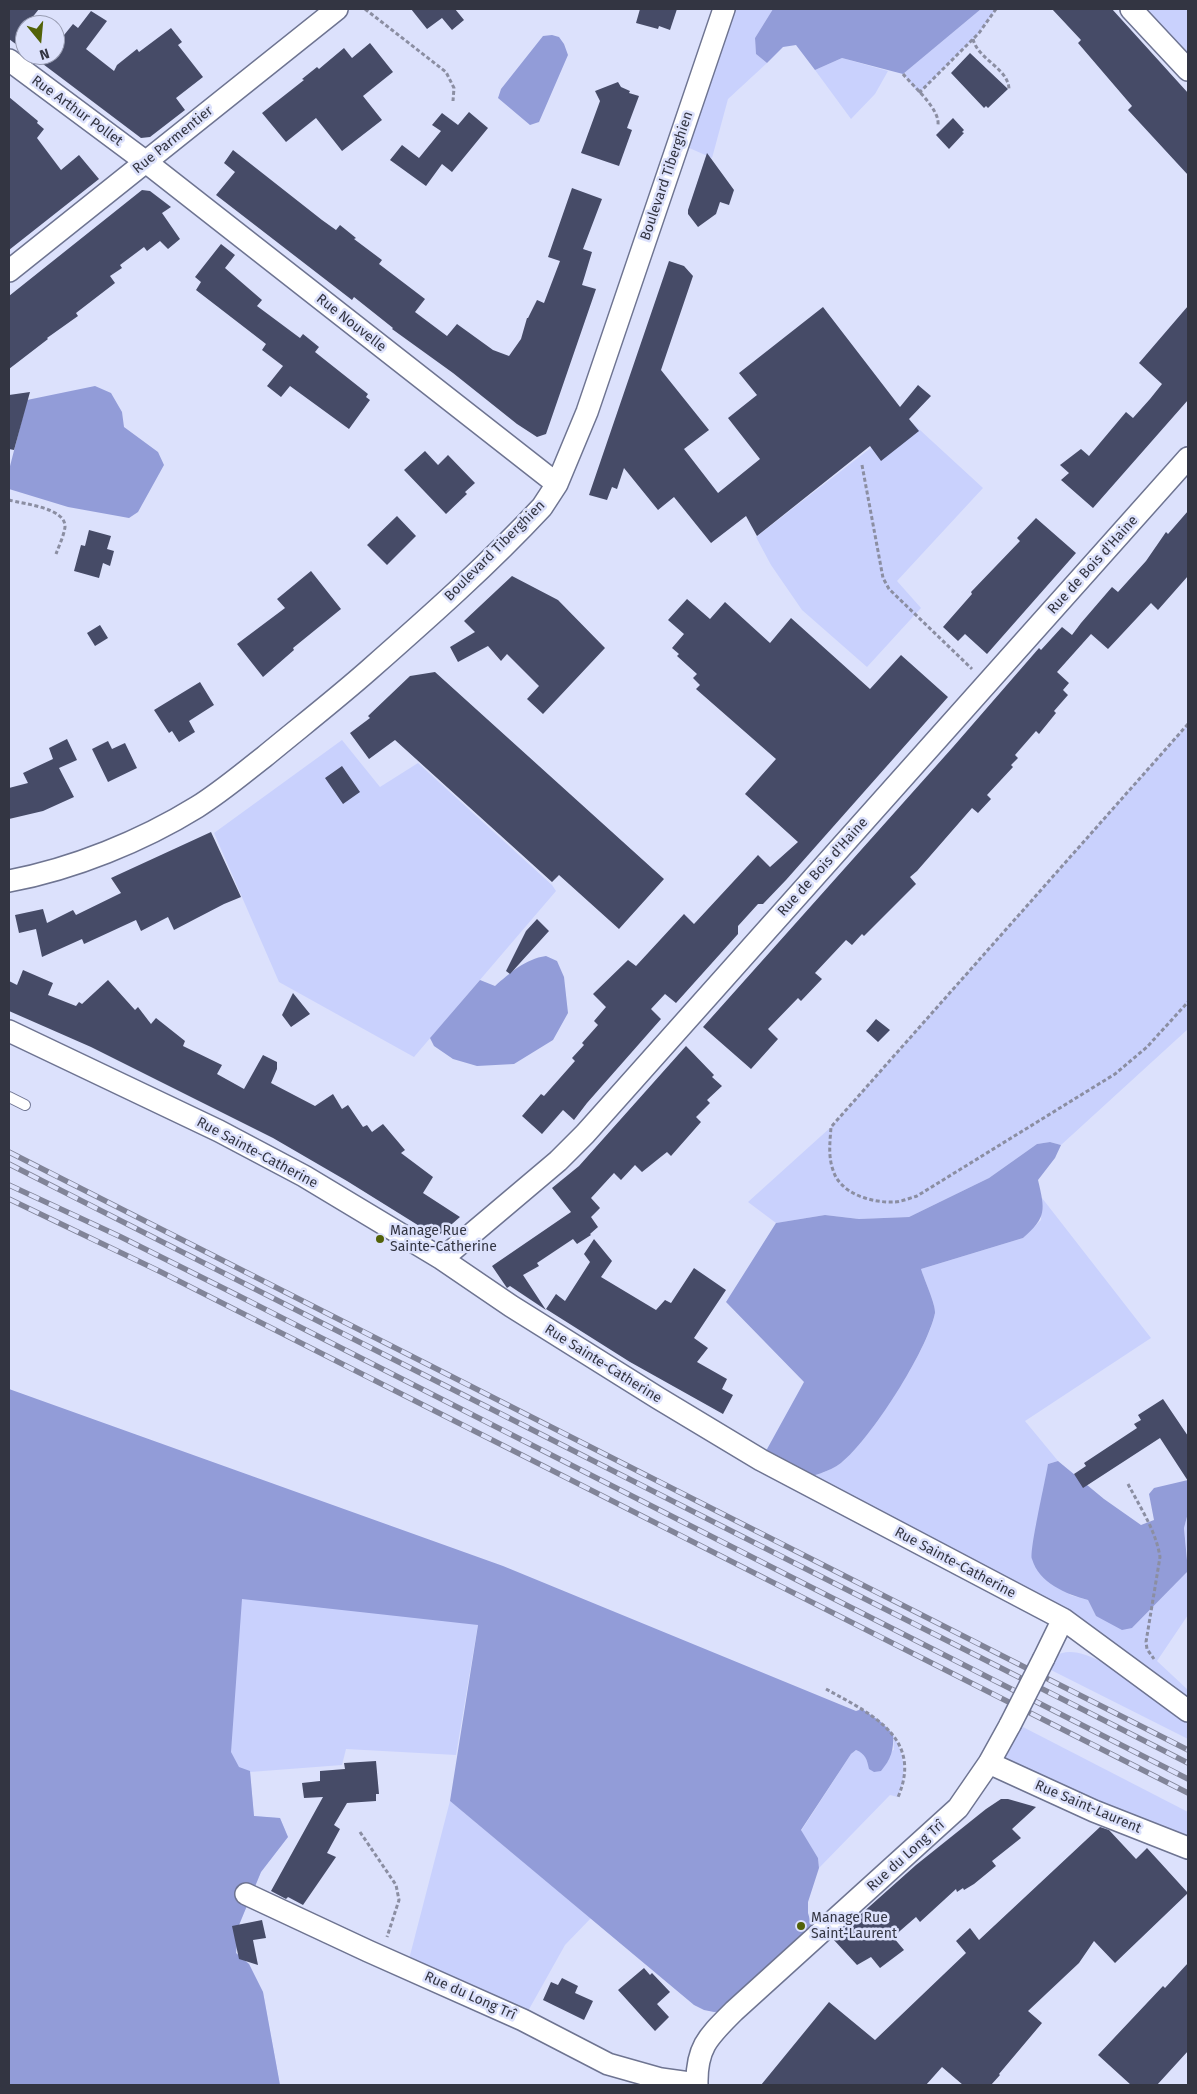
<!DOCTYPE html>
<meta charset="utf-8">
<style>
body{margin:0}
#map{position:relative;width:1197px;height:2094px;overflow:hidden;background:#dce1fc;font-family:"Fira Sans",sans-serif}
canvas{display:block}
.frame{position:absolute;inset:0;border:10px solid #333542;pointer-events:none}
.north{position:absolute;left:15px;top:15px;width:50px;height:50px;box-sizing:border-box;background:#dce1fc;border:1px solid #989cb2;border-radius:50%;rotate:163deg;font-size:14px;font-weight:700;line-height:20px;text-align:center;color:#333542}
.north::after{content:'';display:block;margin:auto;width:18px;height:22px;background:#526208;clip-path:polygon(50% 0,100% 100%,50% 72%,0 100%)}
</style>
<div id="map">
<canvas width="1197" height="2094"></canvas>
<div class="frame"></div>
<div class="north">N</div>
</div>
<script>
const ctx = document.querySelector('canvas').getContext('2d');
ctx.lineJoin = 'round';
function paint(path, color) { ctx.fillStyle = color; ctx.fill(path, 'evenodd'); }
function stroke(path, color, width, dash) { ctx.strokeStyle = color; ctx.lineWidth = width; ctx.lineCap = dash ? 'butt' : 'round'; ctx.setLineDash(dash || []); ctx.stroke(path); }
function label(font, color, halo, rows, align = 'center') {
  ctx.font = font + ' "Fira Sans",sans-serif'; ctx.lineWidth = 5; ctx.setLineDash([]); ctx.textBaseline = 'middle'; ctx.strokeStyle = halo; ctx.fillStyle = color; for (const [text, x, y, turn = 0] of rows) {
    ctx.save(); ctx.translate(x, y); ctx.rotate((+turn || 0) * Math.PI / 180); ctx.textAlign = isNaN(turn) ? turn : align; if (halo) ctx.strokeText(text, 0, 0); ctx.fillText(text, 0, 0); ctx.restore();
  }
}
paint(new Path2D(`
 M 724,9 L 773,9 L 755,38 L 756,54 L 767,63 L 728,99 L 712,158 L 678,143 Z
 M 981,9 L 996,9 L 979,33 L 919,93 L 903,74 Z
 M 1131,9 L 1188,9 L 1188,70 Z
 M 842,58 L 888,71 L 875,94 L 851,119 L 815,70 Z
 M 908,419 L 983,488 L 897,581 L 921,608 L 867,667 L 802,610 L 771,565 L 756,537 Z
 M 1188,724 L 1188,1029 L 1061,1145 L 1050,1142 L 1037,1144 L 989,1178 L 909,1217 L 859,1219 L 825,1215 L 776,1223 L 748,1202 L 831,1127 Z
 M 342,740 L 380,787 L 418,763 L 552,885 L 556,891 L 414,1057 L 279,982 L 214,833 Z
 M 1042,1198 L 1151,1338 L 1025,1421 L 1058,1461 L 1048,1464 L 1070,1595 L 1088,1600 L 1096,1616 L 1132,1628 L 1188,1571 L 1188,1615 L 1157,1661 L 1188,1690 L 1188,1739 L 1051,1670 L 1052,1659 C 1055,1657 1059,1654 1062,1653 C 1083,1647 1114,1669 1131,1678 L 1138,1674 L 798,1480 C 812,1476 829,1472 841,1463 C 870,1440 928,1350 935,1313 C 936,1305 924,1279 921,1269 L 1023,1238 L 1041,1220 Z
 M 9,1389 L 478,1624 L 456,1755 L 346,1749 L 342,1765 L 250,1772 L 254,1816 L 280,1818 L 288,1837 L 261,1872 L 239,1925 L 236,1953 L 249,1964 L 263,1992 L 280,2085 L 9,2085 Z
 M 1188,1513 L 1188,1564 L 1184,1528 Z
 M 1023,1727 L 1188,1812 L 1188,1848 L 990,1763 Z
 M 893,1734 C 905,1755 907,1775 898,1797 L 890,1795 L 819,1868 L 818,1858 L 801,1831 L 851,1754 L 856,1750 L 862,1752 L 866,1758 L 894,1750 Z
 M 450,1801 L 591,1918 L 565,1945 L 523,2020 L 407,1967 Z`), '#c9d1fd');
paint(new Path2D(`
 M 773,9 L 981,9 L 903,74 L 842,58 L 815,70 L 796,45 L 783,47 L 767,63 L 756,54 L 755,38 Z
 M 552,35 L 559,37 L 564,44 L 568,55 L 539,122 L 530,125 L 498,98 L 501,89 L 543,36 Z
 M 95,386 L 111,393 L 122,412 L 124,427 L 158,452 L 164,465 L 138,512 L 129,518 L 68,507 L 9,489 L 9,470 L 27,400 Z
 M 546,956 L 557,961 L 564,977 L 568,1013 L 553,1040 L 514,1064 L 477,1066 L 453,1059 L 434,1046 L 430,1038 L 480,980 L 495,986 C 510,973 525,959 546,956 Z
 M 1050,1142 L 1061,1145 L 1055,1158 L 1038,1180 C 1045,1210 1047,1217 1023,1238 L 921,1269 C 924,1279 936,1305 935,1313 C 927,1351 871,1439 841,1463 C 829,1472 812,1476 798,1480 L 761,1460 L 804,1382 L 726,1302 L 776,1223 L 825,1215 L 859,1219 L 909,1217 L 989,1178 L 1037,1144 Z
 M 9,1389 L 503,1566 L 856,1711 L 862,1709 L 881,1722 L 893,1734 C 894,1750 891,1759 881,1771 L 874,1772 L 869,1769 C 867,1760 866,1754 856,1750 L 851,1754 L 801,1830 L 818,1858 L 819,1868 L 808,1902 L 808,1913 L 815,1937 L 734,2011 L 714,2012 L 704,2010 L 694,2005 L 450,1801 L 478,1625 L 242,1599 L 231,1752 L 239,1767 L 250,1771 L 254,1816 L 280,1818 L 288,1837 L 261,1872 L 239,1925 L 236,1953 L 249,1964 L 263,1992 L 280,2085 L 9,2085 Z
 M 1058,1461 L 1104,1499 L 1141,1525 L 1154,1520 L 1149,1494 L 1154,1488 L 1188,1480 L 1188,1513 L 1184,1528 L 1188,1571 L 1132,1628 L 1122,1630 L 1096,1616 L 1088,1600 C 1066,1594 1039,1583 1032,1559 C 1029,1551 1046,1478 1048,1464 Z`), '#929cd8');
paint(new Path2D(`
 M 9,9 L 39,9 L 31,19 L 39,25 L 25,25 L 25,51 L 9,39 Z
 M 411,9 L 455,9 L 464,20 L 452,30 L 442,18 L 427,29 Z
 M 640,9 L 677,9 L 670,30 L 659,26 L 658,29 L 636,23 Z
 M 1052,9 L 1112,9 L 1188,93 L 1188,175 L 1128,110 L 1132,106 L 1078,43 L 1081,40 Z
 M 91,11 L 107,21 L 86,49 L 114,71 L 117,65 L 137,49 L 139,52 L 171,28 L 182,42 L 178,45 L 203,77 L 176,98 L 185,110 L 150,137 L 141,138 L 31,55 L 55,55 L 55,36 L 60,40 L 73,24 L 78,28 Z
 M 370,43 L 393,72 L 363,96 L 382,120 L 342,151 L 316,118 L 286,142 L 262,113 L 304,80 L 302,79 L 317,67 L 319,69 L 344,48 L 352,58 Z
 M 970,53 L 1008,89 L 988,108 L 986,106 L 984,108 L 951,73 Z
 M 618,82 L 621,87 L 630,91 L 629,93 L 639,96 L 627,128 L 632,130 L 619,166 L 581,153 L 600,101 L 595,91 Z
 M 9,97 L 38,121 L 37,123 L 44,129 L 37,138 L 61,170 L 79,155 L 99,179 L 9,250 Z
 M 469,112 L 488,128 L 452,172 L 442,164 L 426,186 L 390,160 L 402,145 L 419,158 L 441,131 L 432,125 L 442,113 L 458,125 Z
 M 953,118 L 964,130 L 962,132 L 964,133 L 949,149 L 936,135 Z
 M 233,150 L 322,220 L 336,230 L 340,225 L 356,238 L 354,239 L 382,260 L 379,264 L 425,299 L 415,312 L 447,336 L 457,324 L 493,350 L 509,356 L 521,339 L 527,318 L 528,318 L 537,300 L 544,303 L 560,261 L 548,257 L 572,188 L 602,199 L 583,249 L 592,252 L 582,285 L 596,289 L 546,434 L 537,437 L 517,424 L 453,373 L 392,329 L 393,328 L 354,297 L 352,300 L 216,195 L 235,172 L 224,163 Z
 M 707,153 L 734,190 L 729,205 L 720,202 L 716,214 L 698,227 L 688,214 L 688,210 Z
 M 142,190 L 150,191 L 171,207 L 162,213 L 180,239 L 168,249 L 160,241 L 147,251 L 144,247 L 120,265 L 122,268 L 110,276 L 115,283 L 76,313 L 78,316 L 47,338 L 48,339 L 9,369 L 9,296 Z
 M 221,244 L 235,255 L 225,268 L 262,300 L 257,306 L 300,338 L 303,334 L 319,347 L 315,352 L 368,394 L 366,397 L 370,400 L 349,429 L 290,386 L 281,397 L 267,386 L 283,366 L 262,350 L 266,344 L 196,290 L 201,282 L 195,277 Z
 M 669,261 L 684,266 L 693,276 L 661,370 L 709,430 L 684,449 L 718,493 L 760,459 L 728,418 L 757,395 L 739,373 L 823,307 L 900,407 L 918,385 L 931,396 L 909,419 L 919,431 L 881,461 L 870,446 L 757,536 L 746,516 L 711,543 L 674,497 L 658,510 L 624,468 L 617,489 L 612,487 L 607,500 L 589,495 Z
 M 1188,306 L 1188,400 L 1093,508 L 1061,480 L 1069,473 L 1060,465 L 1081,449 L 1089,456 L 1126,412 L 1133,418 L 1150,399 L 1162,384 L 1139,363 Z
 M 30,392 L 14,450 L 9,449 L 9,395 Z
 M 425,451 L 438,465 L 448,455 L 475,483 L 465,492 L 467,494 L 446,514 L 404,470 Z
 M 1188,511 L 1188,576 L 1158,610 L 1151,603 L 1108,649 L 1091,634 L 1057,672 L 1069,683 L 1063,690 L 1068,695 L 1054,711 L 1056,713 L 1039,734 L 1036,731 L 1015,755 L 1018,758 L 1011,765 L 1013,767 L 987,795 L 991,799 L 978,813 L 972,808 L 917,871 L 910,877 L 916,884 L 864,936 L 862,934 L 852,945 L 846,940 L 815,973 L 822,979 L 801,1001 L 798,998 L 768,1029 L 778,1039 L 751,1069 L 703,1027 L 953,747 L 1039,648 L 1041,650 L 1062,627 L 1072,635 L 1081,623 L 1112,587 L 1118,592 L 1146,561 L 1166,532 L 1168,534 Z
 M 397,516 L 416,536 L 387,565 L 367,545 Z
 M 1036,518 L 1076,553 L 987,654 L 965,634 L 958,641 L 943,627 L 972,594 L 971,592 L 1020,541 L 1017,538 Z
 M 89,530 L 111,536 L 107,549 L 114,551 L 110,566 L 103,563 L 99,578 L 74,571 L 81,545 L 85,546 Z
 M 311,571 L 341,609 L 293,648 L 294,650 L 263,677 L 237,644 L 285,608 L 277,599 Z
 M 512,576 L 558,600 L 605,648 L 543,714 L 527,699 L 539,686 L 507,654 L 501,661 L 488,646 L 458,662 L 450,647 L 475,632 L 464,621 Z
 M 687,599 L 710,619 L 725,602 L 770,643 L 791,618 L 870,689 L 901,655 L 948,697 L 786,880 L 763,904 L 758,904 L 738,926 L 738,934 L 676,1003 L 665,994 L 651,1009 L 661,1019 L 587,1103 L 574,1120 L 563,1110 L 542,1134 L 522,1116 L 541,1094 L 544,1096 L 575,1061 L 572,1058 L 584,1045 L 582,1043 L 598,1025 L 594,1021 L 606,1007 L 593,994 L 628,960 L 636,966 L 684,914 L 694,924 L 758,855 L 770,867 L 798,842 L 745,794 L 776,759 L 696,689 L 700,685 L 693,678 L 697,674 L 677,656 L 679,654 L 672,648 L 684,634 L 668,620 Z
 M 100,625 L 108,638 L 95,646 L 87,633 Z
 M 435,672 L 664,879 L 619,929 L 559,875 L 552,882 L 395,740 L 369,759 L 350,733 L 370,718 L 368,716 L 410,676 Z
 M 200,682 L 214,705 L 189,721 L 195,732 L 179,742 L 172,731 L 169,733 L 154,710 Z
 M 67,739 L 77,760 L 59,768 L 74,797 L 43,811 L 9,819 L 9,788 L 28,783 L 23,773 L 53,759 L 49,748 Z
 M 108,741 L 112,749 L 125,743 L 137,768 L 108,782 L 92,749 Z
 M 342,766 L 360,792 L 343,804 L 325,778 Z
 M 211,832 L 241,897 L 224,904 L 174,930 L 168,917 L 141,931 L 136,920 L 84,944 L 82,939 L 42,957 L 36,929 L 19,933 L 15,915 L 43,909 L 47,923 L 73,910 L 76,915 L 121,893 L 111,878 Z
 M 537,919 L 549,931 L 510,974 L 506,971 L 526,931 Z
 M 23,970 L 53,983 L 48,995 L 76,1006 L 79,1002 L 82,1004 L 108,980 L 135,1010 L 138,1007 L 151,1024 L 156,1018 L 185,1041 L 183,1046 L 222,1065 L 217,1074 L 244,1089 L 263,1055 L 277,1062 L 277,1069 L 271,1083 L 315,1106 L 333,1094 L 342,1109 L 348,1105 L 363,1127 L 367,1125 L 372,1132 L 383,1124 L 405,1150 L 401,1153 L 433,1177 L 423,1193 L 460,1217 L 437,1237 L 347,1181 L 273,1138 L 91,1047 L 9,1011 L 9,981 L 17,985 Z
 M 293,993 L 310,1014 L 291,1027 L 282,1015 Z
 M 876,1019 L 890,1030 L 878,1042 L 866,1031 Z
 M 686,1046 L 714,1075 L 712,1077 L 722,1086 L 707,1100 L 710,1103 L 696,1117 L 701,1122 L 671,1156 L 667,1152 L 642,1172 L 635,1165 L 621,1180 L 614,1173 L 591,1198 L 600,1208 L 591,1217 L 598,1227 L 590,1234 L 591,1235 L 577,1244 L 573,1239 L 537,1263 L 539,1266 L 523,1275 L 546,1310 L 510,1286 L 507,1288 L 492,1266 L 571,1212 L 552,1188 L 579,1166 Z
 M 594,1239 L 612,1261 L 601,1277 L 656,1310 L 665,1300 L 671,1303 L 694,1268 L 726,1290 L 694,1338 L 708,1348 L 697,1362 L 727,1379 L 722,1389 L 733,1395 L 723,1414 L 630,1362 L 546,1309 L 556,1294 L 565,1301 L 590,1262 L 584,1254 Z
 M 1163,1399 L 1188,1436 L 1188,1481 L 1160,1438 L 1083,1488 L 1074,1474 L 1086,1466 L 1084,1463 L 1137,1428 L 1134,1424 L 1141,1420 L 1138,1415 Z
 M 376,1761 L 379,1794 L 376,1794 L 376,1801 L 347,1803 L 334,1825 L 340,1829 L 327,1853 L 336,1857 L 303,1905 L 288,1897 L 286,1899 L 271,1891 L 323,1797 L 304,1798 L 302,1783 L 320,1781 L 320,1771 L 345,1769 L 344,1763 Z
 M 1001,1799 L 1008,1799 L 1036,1807 L 1012,1829 L 1021,1838 L 992,1861 L 996,1866 L 974,1884 L 964,1890 L 963,1888 L 957,1892 L 956,1889 L 920,1922 L 916,1917 L 893,1937 L 904,1950 L 880,1968 L 871,1957 L 857,1965 L 833,1939 L 916,1865 L 986,1809 Z
 M 1100,1827 L 1109,1830 L 1136,1859 L 1147,1848 L 1188,1893 L 1115,1963 L 1094,1941 L 1079,1963 L 1028,2011 L 1042,2023 L 999,2074 L 1000,2075 L 991,2085 L 963,2085 L 942,2067 L 926,2085 L 761,2085 L 829,2002 L 875,2040 L 966,1953 L 956,1941 L 970,1928 L 979,1940 Z
 M 262,1920 L 266,1938 L 253,1940 L 258,1965 L 239,1959 L 232,1926 Z
 M 1188,1963 L 1188,2051 L 1157,2085 L 1131,2085 L 1098,2055 L 1163,1986 L 1165,1988 Z
 M 644,1968 L 650,1975 L 652,1973 L 670,1992 L 657,2004 L 669,2017 L 655,2031 L 618,1990 Z
 M 562,1978 L 578,1986 L 575,1993 L 593,2001 L 584,2020 L 543,2000 L 551,1982 L 558,1985 Z`), '#464b67');
const service = new Path2D(`
 M 9,1097 L 25,1105`);
const minor = new Path2D(`
 M 1131,9 L 1188,70
 M 9,60 L 146,162 L 557,484
 M 9,271 L 337,9
 M 9,881 C 73,869 142,841 197,807 C 221,792 242,774 264,757 C 299,728 335,700 369,670 C 428,618 488,565 542,507 L 557,484 L 587,412 L 724,9
 M 9,1031 L 219,1131 L 304,1176 L 442,1259 L 511,1306 L 658,1398 L 761,1460 L 1063,1619 L 1188,1711
 M 442,1259 L 558,1161 L 585,1134 L 1188,458
 M 1044,1658 L 1063,1619
 M 989,1763 L 1094,1811 L 1188,1848
 M 246,1894 L 368,1951 L 523,2020 L 608,2064 L 661,2079 L 697,2084
 M 697,2085 C 696,2047 709,2036 734,2011 L 958,1808 L 989,1763 L 1010,1725`);
stroke(service, '#6e7491', 12);
stroke(minor, '#6e7491', 24);
stroke(new Path2D(`
 M 365,9 L 446,72 L 454,88 L 453,101
 M 973,39 C 978,60 1009,68 1009,90
 M 903,74 C 914,87 940,109 938,125
 M 919,93 L 979,33 L 996,9
 M 862,465 L 883,578 L 889,589 L 972,669
 M 9,500 C 24,504 66,508 65,527 C 64,535 59,546 56,554
 M 1188,724 L 831,1127 C 830,1142 828,1156 833,1170 C 840,1194 872,1203 894,1202 C 901,1202 910,1198 917,1196 L 1115,1074 L 1147,1047 L 1188,1002
 M 1128,1484 C 1140,1507 1156,1531 1160,1557 L 1146,1642 L 1147,1649 L 1154,1659
 M 826,1689 C 869,1713 924,1737 898,1797
 M 360,1832 L 396,1885 L 399,1900 L 387,1937`), '#8b8ea2', 3, [4, 2.5]);
stroke(service, '#fff', 10);
stroke(minor, '#fff', 21);
const rail = new Path2D(`
 M 9,1152 L 1188,1750
 M 9,1164 L 1188,1763
 M 9,1185 L 121,1237 L 239,1296 L 1188,1779
 M 9,1199 L 159,1271 L 1188,1793`);
stroke(rail, '#818498', 5.5);
stroke(rail, '#dce1fc', 4, [11]);
const minorBridge = new Path2D(`
 M 1010,1725 L 1044,1658`);
stroke(minorBridge, '#6e7491', 24, []);
stroke(minorBridge, '#fff', 21);
for (const [x, y, r, color] of [
 [380,1239,5,"#526208"],
 [801,1926,5,"#526208"]
]) { const dot = new Path2D(); dot.arc(x, y, r, 0, 2 * Math.PI); ctx.fillStyle = color; ctx.fill(dot); stroke(dot, '#dce1fc', 2); }
label('14px', '#333542', '#dce1fc', [
 ["Rue Arthur Pollet",77,111,36],
 ["Rue Parmentier",173,140,-39],
 ["Boulevard Tiberghien",667,176,-71],
 ["Rue Nouvelle",351,323,38],
 ["Boulevard Tiberghien",495,551,-45],
 ["Rue de Bois d'Haine",1093,565,-48],
 ["Rue de Bois d'Haine",823,867,-48],
 ["Rue Sainte-Catherine",257,1153,28],
 ["Rue Sainte-Catherine",603,1364,32],
 ["Rue Sainte-Catherine",955,1563,28],
 ["Rue Saint-Laurent",1088,1807,23],
 ["Rue du Long Trî",906,1856,-42],
 ["Rue du Long Trî",470,1996,24]
]);
label('14px', '#333542', '#dce1fc', [
 ["Manage Rue",390,1231],
 ["Sainte-Catherine",390,1247],
 ["Manage Rue",811,1918],
 ["Saint-Laurent",811,1934]
], 'left');
</script>
